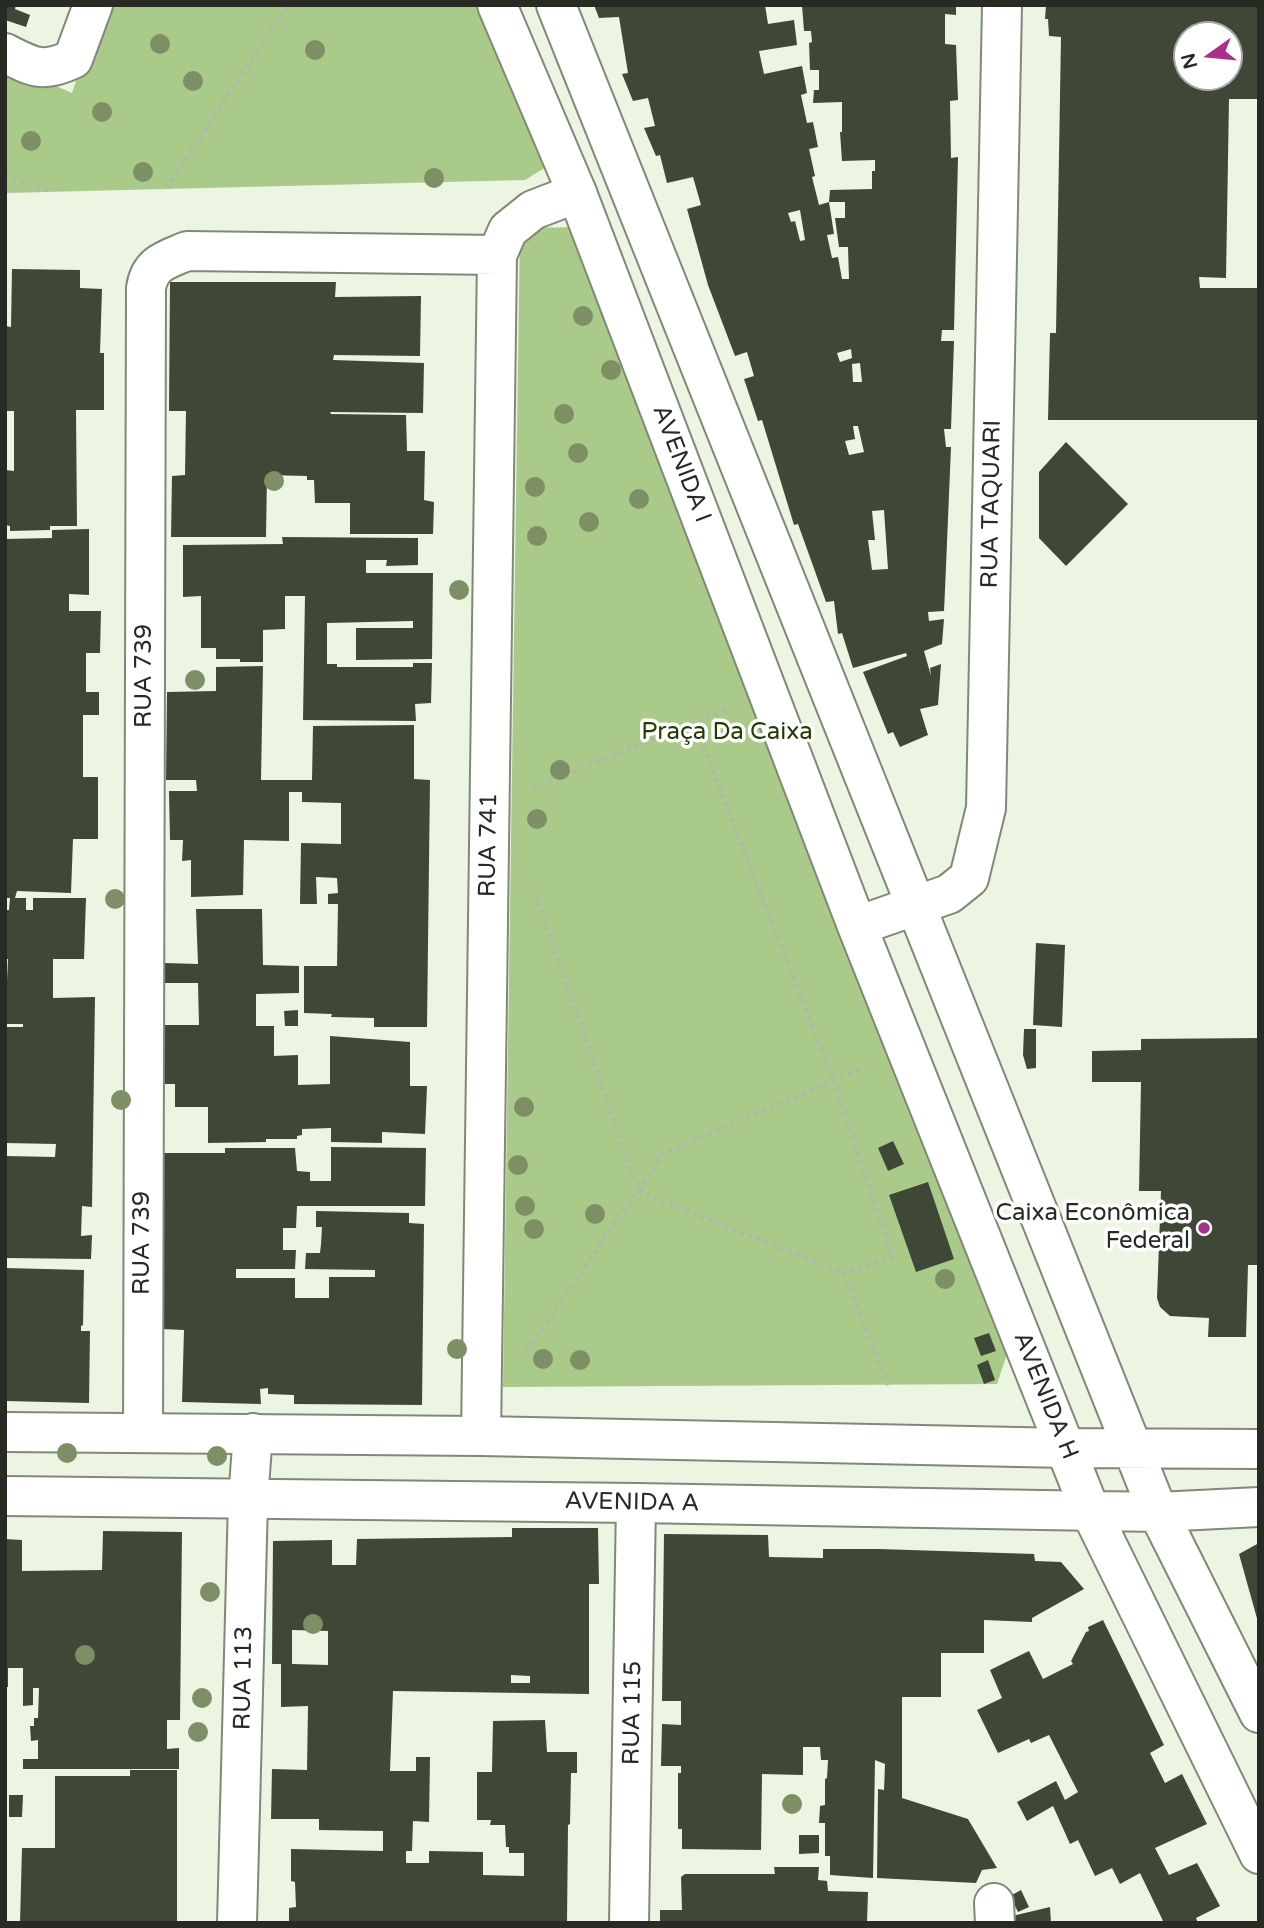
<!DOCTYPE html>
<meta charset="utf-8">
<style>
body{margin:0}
#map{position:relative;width:1264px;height:1928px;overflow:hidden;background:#ebf5e2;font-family:"Varela Round",sans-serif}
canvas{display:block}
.frame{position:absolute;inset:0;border:7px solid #272b24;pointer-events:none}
.north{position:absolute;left:1173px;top:21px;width:70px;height:70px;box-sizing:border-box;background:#fff;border:2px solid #a9aaa7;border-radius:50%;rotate:255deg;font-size:19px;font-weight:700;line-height:28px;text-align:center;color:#272b24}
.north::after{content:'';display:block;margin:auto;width:24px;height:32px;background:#a8328a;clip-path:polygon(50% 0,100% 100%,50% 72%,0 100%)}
</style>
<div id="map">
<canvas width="1264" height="1928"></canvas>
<div class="frame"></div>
<div class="north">N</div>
</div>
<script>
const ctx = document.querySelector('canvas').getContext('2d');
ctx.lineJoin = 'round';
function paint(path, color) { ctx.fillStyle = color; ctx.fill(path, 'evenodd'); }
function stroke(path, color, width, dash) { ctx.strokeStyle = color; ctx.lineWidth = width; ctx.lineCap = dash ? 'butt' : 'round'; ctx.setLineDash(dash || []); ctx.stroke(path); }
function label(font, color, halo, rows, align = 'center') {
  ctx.font = font + ' "Varela Round",sans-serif'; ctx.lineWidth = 7; ctx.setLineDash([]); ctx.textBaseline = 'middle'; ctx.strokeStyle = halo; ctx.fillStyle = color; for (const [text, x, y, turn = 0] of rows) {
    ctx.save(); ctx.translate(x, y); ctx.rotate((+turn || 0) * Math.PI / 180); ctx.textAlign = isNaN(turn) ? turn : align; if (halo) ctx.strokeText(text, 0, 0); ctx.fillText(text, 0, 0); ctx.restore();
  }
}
paint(new Path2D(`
 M 101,5 L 482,5 L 546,167 L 525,180 L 5,193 L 5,64 L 72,93 Z
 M 584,227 L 1008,1351 L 997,1384 L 503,1387 L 520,228 Z`), '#a9ca88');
paint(new Path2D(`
 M 5,5 L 16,5 L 15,9 L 30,15 L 26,27 L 5,20 Z
 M 594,5 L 765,5 L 768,24 L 794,20 L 797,45 L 759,51 L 764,74 L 802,66 L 807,93 L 801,95 L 807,123 L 813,122 L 818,147 L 809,149 L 815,176 L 812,177 L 819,205 L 829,202 L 834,234 L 827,235 L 832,258 L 838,257 L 842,279 L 849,279 L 848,247 L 839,247 L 835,218 L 845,218 L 845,202 L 829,202 L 830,190 L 872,189 L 872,171 L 875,171 L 875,160 L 842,161 L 840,132 L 842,132 L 842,102 L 813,103 L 814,90 L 819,90 L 819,70 L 810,70 L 809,43 L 812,42 L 811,31 L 804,31 L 802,5 L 956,5 L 956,15 L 945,14 L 945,44 L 956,45 L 958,100 L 950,101 L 951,158 L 958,157 L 954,330 L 942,330 L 941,341 L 954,341 L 951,429 L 944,429 L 946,447 L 951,447 L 945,590 L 944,611 L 928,612 L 929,621 L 944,619 L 942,644 L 924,651 L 931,676 L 930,668 L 941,664 L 938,705 L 920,709 L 928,735 L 900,747 L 893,732 L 888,734 L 863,672 L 907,656 L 906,653 L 853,668 L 842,633 L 838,634 L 834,601 L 826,602 L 798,524 L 794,525 L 762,420 L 758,421 L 744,379 L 754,376 L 747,352 L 735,356 L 708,285 L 687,209 L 701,205 L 693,177 L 667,183 L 660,155 L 656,156 L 644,128 L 655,126 L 648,98 L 633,101 L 622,74 L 628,73 L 619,17 L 599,18 ZM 800,210 L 805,240 L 800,241 L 795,221 L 791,222 L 788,213 ZM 851,349 L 852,358 L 840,362 L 837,353 ZM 860,363 L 862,382 L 853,382 L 852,364 ZM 853,426 L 858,426 L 864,452 L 849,455 L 845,441 L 855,439 ZM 884,510 L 888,569 L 872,570 L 868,540 L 875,540 L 872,511 Z
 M 1046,5 L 1259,5 L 1259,99 L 1229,99 L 1226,278 L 1199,277 L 1200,288 L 1259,288 L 1259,420 L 1048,420 L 1050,333 L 1056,333 L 1061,37 L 1049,36 L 1048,19 L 1045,19 ZM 1187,35 L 1229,35 L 1229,77 L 1187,77 Z
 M 12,269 L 80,270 L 80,288 L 102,289 L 100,353 L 104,353 L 104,410 L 76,410 L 77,526 L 50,526 L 50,530 L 10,531 L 10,526 L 5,525 L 5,470 L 14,471 L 14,411 L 5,411 L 5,326 L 11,327 Z
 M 170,282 L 336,282 L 335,297 L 421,296 L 420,356 L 334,355 L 333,360 L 424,363 L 423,413 L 330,412 L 331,414 L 406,415 L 407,451 L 425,451 L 424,500 L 434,502 L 433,534 L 350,534 L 350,503 L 315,503 L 314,480 L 307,480 L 307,476 L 267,475 L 266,537 L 171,537 L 172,476 L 185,475 L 186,411 L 169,411 Z
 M 1066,442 L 1128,504 L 1066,566 L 1039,538 L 1039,472 Z
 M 89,529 L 89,595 L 69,594 L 69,611 L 101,611 L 100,653 L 86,653 L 86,692 L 99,692 L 99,715 L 83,715 L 83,777 L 98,777 L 98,839 L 73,839 L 71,893 L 17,891 L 15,898 L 26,898 L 26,910 L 33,910 L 33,898 L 86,898 L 84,959 L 53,959 L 53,998 L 95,997 L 92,1207 L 82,1206 L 81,1236 L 92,1235 L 91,1259 L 5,1258 L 5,1156 L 55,1157 L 56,1144 L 5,1143 L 5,1027 L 23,1027 L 23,1024 L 5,1024 L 8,959 L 5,959 L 5,910 L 9,910 L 10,898 L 5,898 L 5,539 L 52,538 L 52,530 Z
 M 282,537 L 418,538 L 418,565 L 386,566 L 387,560 L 366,560 L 366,573 L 433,573 L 432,659 L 356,660 L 356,628 L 413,628 L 413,621 L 327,623 L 327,664 L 337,664 L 337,667 L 413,667 L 413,663 L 432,663 L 431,703 L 415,704 L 416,721 L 303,720 L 305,596 L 285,596 L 285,629 L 263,630 L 263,662 L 240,662 L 240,659 L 216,659 L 216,648 L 201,648 L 201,596 L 183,597 L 183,545 L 283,544 Z
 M 263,666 L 261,780 L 312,780 L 313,726 L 414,725 L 414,779 L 430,780 L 427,1027 L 374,1027 L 374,1018 L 331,1017 L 332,1014 L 304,1013 L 304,966 L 337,966 L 338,904 L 328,904 L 328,894 L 338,893 L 337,878 L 316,877 L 317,904 L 300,904 L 301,843 L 341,844 L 341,803 L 302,802 L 302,792 L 289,792 L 289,841 L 244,840 L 243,895 L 191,897 L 191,860 L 182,861 L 183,840 L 170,840 L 169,791 L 197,791 L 196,780 L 166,780 L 167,692 L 216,691 L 216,667 Z
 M 196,909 L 262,909 L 263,965 L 299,966 L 299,993 L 256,994 L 256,1026 L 274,1026 L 274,1056 L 298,1055 L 298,1085 L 330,1084 L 330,1036 L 410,1042 L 410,1086 L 427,1086 L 425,1134 L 382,1132 L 382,1143 L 331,1142 L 331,1128 L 302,1129 L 302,1135 L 297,1136 L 297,1139 L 266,1139 L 266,1142 L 208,1143 L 208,1107 L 175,1107 L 175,1084 L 163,1084 L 164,1025 L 199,1025 L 198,983 L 164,983 L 165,963 L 198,964 Z
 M 1036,943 L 1065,945 L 1062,1027 L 1033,1025 Z
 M 298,1010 L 298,1026 L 285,1026 L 284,1011 Z
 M 1024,1029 L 1036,1029 L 1036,1068 L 1027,1069 L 1023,1055 Z
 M 1259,1038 L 1259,1265 L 1248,1265 L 1246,1337 L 1208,1337 L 1209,1318 L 1170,1316 L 1160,1307 L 1157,1298 L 1161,1191 L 1139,1191 L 1141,1082 L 1092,1082 L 1092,1051 L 1141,1050 L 1141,1039 Z
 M 893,1141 L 904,1164 L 888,1171 L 878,1148 Z
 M 331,1147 L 426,1148 L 425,1206 L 297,1206 L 296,1228 L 283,1228 L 283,1250 L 296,1250 L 295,1269 L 236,1269 L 236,1278 L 295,1278 L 295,1298 L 329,1298 L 329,1277 L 375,1277 L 375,1270 L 305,1269 L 306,1253 L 320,1253 L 321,1244 L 322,1227 L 316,1227 L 316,1211 L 409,1213 L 409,1223 L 424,1224 L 422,1405 L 294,1404 L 294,1395 L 268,1394 L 268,1388 L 260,1389 L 261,1404 L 182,1402 L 184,1330 L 161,1329 L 163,1153 L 225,1153 L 225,1148 L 295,1148 L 297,1171 L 310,1172 L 310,1181 L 331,1181 Z
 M 928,1182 L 954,1259 L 916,1272 L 889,1195 Z
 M 5,1268 L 84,1270 L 83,1325 L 81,1326 L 81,1331 L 90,1331 L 89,1403 L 5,1401 Z
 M 989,1333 L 996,1351 L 981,1356 L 974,1338 Z
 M 988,1360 L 995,1380 L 984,1384 L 977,1365 Z
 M 512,1528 L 598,1528 L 599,1584 L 589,1584 L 589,1694 L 393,1691 L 390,1771 L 416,1771 L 416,1757 L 430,1757 L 429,1822 L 413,1821 L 412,1851 L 406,1851 L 406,1863 L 429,1863 L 429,1851 L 483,1852 L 483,1875 L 524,1876 L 524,1853 L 509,1853 L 509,1847 L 506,1847 L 505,1825 L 490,1825 L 491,1820 L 477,1820 L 477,1772 L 492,1772 L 493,1721 L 545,1720 L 547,1752 L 577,1752 L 577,1773 L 571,1773 L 570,1824 L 568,1825 L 567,1923 L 289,1923 L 289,1908 L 296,1907 L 295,1882 L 291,1881 L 291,1849 L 383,1851 L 383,1831 L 319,1830 L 319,1819 L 271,1819 L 272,1769 L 307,1770 L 308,1706 L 281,1707 L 281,1664 L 272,1664 L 273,1541 L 332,1540 L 332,1565 L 356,1565 L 357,1539 L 512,1537 ZM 292,1630 L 328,1631 L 328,1665 L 292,1664 ZM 511,1675 L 530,1676 L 530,1683 L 511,1683 Z
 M 103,1531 L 182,1532 L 180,1720 L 167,1720 L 167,1749 L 179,1748 L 179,1769 L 23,1769 L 23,1759 L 38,1759 L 38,1740 L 31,1741 L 30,1726 L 34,1726 L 34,1718 L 38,1718 L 39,1688 L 33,1688 L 33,1705 L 23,1706 L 23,1668 L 8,1668 L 8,1687 L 5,1687 L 5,1539 L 22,1540 L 22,1571 L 102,1570 Z
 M 664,1534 L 768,1535 L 769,1557 L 823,1558 L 823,1549 L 879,1549 L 1034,1554 L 1035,1561 L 1061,1562 L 1084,1589 L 1032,1618 L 1032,1622 L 984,1620 L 984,1653 L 941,1653 L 941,1697 L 902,1697 L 902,1798 L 968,1819 L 997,1868 L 982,1870 L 976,1883 L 877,1878 L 878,1789 L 884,1790 L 885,1764 L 875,1760 L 873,1878 L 830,1875 L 830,1856 L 825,1856 L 825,1823 L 819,1823 L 820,1806 L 825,1805 L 825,1779 L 827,1778 L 828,1760 L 821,1760 L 820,1747 L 803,1747 L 803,1775 L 762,1774 L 761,1850 L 682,1849 L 682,1829 L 678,1829 L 678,1773 L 681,1773 L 681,1766 L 661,1766 L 662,1724 L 681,1725 L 681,1701 L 662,1701 Z
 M 1259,1543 L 1259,1622 L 1258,1622 L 1239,1554 Z
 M 1103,1620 L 1164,1745 L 1150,1753 L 1165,1783 L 1182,1774 L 1207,1824 L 1155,1848 L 1169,1875 L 1197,1863 L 1220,1906 L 1196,1918 L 1198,1923 L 1164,1923 L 1140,1873 L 1120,1884 L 1112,1868 L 1095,1876 L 1078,1840 L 1070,1844 L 1053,1806 L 1027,1821 L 1017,1802 L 1056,1781 L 1065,1800 L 1078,1792 L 1049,1735 L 1031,1743 L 1029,1739 L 998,1753 L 977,1710 L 1002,1698 L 990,1670 L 1029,1651 L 1043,1679 L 1073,1664 L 1071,1661 L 1086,1632 L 1089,1631 L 1088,1627 Z
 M 130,1770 L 177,1770 L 177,1923 L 20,1923 L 22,1848 L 55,1848 L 55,1776 L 130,1776 Z
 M 9,1795 L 23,1795 L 22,1817 L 9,1817 Z
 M 799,1835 L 819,1835 L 819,1853 L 799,1854 Z
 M 774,1867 L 819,1867 L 818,1880 L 827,1881 L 828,1891 L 868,1892 L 867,1923 L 660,1923 L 660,1910 L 682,1910 L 681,1877 L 685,1874 L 775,1874 Z
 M 1021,1890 L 1029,1907 L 1018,1912 L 1010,1896 Z
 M 1050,1907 L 1051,1923 L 1010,1923 L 1008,1917 Z`), '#3f4737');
const street = new Path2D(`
 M 5,53 C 34,68 43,73 73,59 L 93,5
 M 143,1433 L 146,288 C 150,263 166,260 187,251 L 497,255
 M 481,1436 L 497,255 L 508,230 L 533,210 L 577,193
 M 994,1903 L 995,1923
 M 237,1923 L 248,1500 L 253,1433
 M 629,1923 L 636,1503`);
const secondary = new Path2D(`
 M 497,5 L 577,193 L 857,926 L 1090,1510 L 1259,1854
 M 556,5 L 1158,1512 L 1259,1713
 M 857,926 L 949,894 L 969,878 L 986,808 L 1002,5
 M 5,1432 L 481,1436 L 1067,1448 L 1259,1449
 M 5,1496 L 636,1503 L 1158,1512 L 1259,1507`);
stroke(street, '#808978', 42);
stroke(secondary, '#808978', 42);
stroke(new Path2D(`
 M 5,175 L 53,192
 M 167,188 L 288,5
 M 694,723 L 834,1080 L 893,1257 L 844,1273
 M 533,788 L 729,709
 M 535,894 L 639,1192 L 844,1273 L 888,1385
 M 527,1351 L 622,1212 L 639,1192 L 662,1154 L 865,1067`), '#b0b8a9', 4.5, [3.5, 5]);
stroke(street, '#fff', 38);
stroke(secondary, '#fff', 38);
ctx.fillStyle = '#7e8f66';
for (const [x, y] of [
 [160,44],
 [315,50],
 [193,81],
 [102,112],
 [31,141],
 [143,172],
 [434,178],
 [583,316],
 [611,370],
 [564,414],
 [578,453],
 [274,481],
 [535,487],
 [639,499],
 [589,522],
 [537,536],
 [459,590],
 [195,680],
 [560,770],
 [537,819],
 [115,899],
 [121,1100],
 [524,1107],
 [518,1165],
 [525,1206],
 [595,1214],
 [534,1229],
 [945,1279],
 [457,1349],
 [543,1359],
 [580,1360],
 [67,1453],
 [217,1456],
 [210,1592],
 [313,1624],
 [85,1655],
 [202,1698],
 [198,1732],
 [792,1804]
]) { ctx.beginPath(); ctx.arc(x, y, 10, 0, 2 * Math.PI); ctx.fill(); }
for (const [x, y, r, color] of [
 [1204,1228,7,"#a8328a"]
]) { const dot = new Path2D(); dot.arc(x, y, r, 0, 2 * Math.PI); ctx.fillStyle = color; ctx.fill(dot); stroke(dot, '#fff', 2.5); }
label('24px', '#272b24', '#fff', [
 ["AVENIDA I",681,464,69],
 ["RUA TAQUARI",992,504,-89],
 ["RUA 739",145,676,-90],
 ["RUA 741",489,845,-89],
 ["RUA 739",143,1243,-90],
 ["AVENIDA H",1045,1396,68],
 ["AVENIDA A",632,1503,1],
 ["RUA 113",244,1678,-89],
 ["RUA 115",633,1713,-89]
]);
label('24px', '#243b00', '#fff', [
 ["Praça Da Caixa",727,733]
]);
label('24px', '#272b24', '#fff', [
 ["Caixa Econômica",1190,1214],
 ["Federal",1190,1242]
], 'right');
</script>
